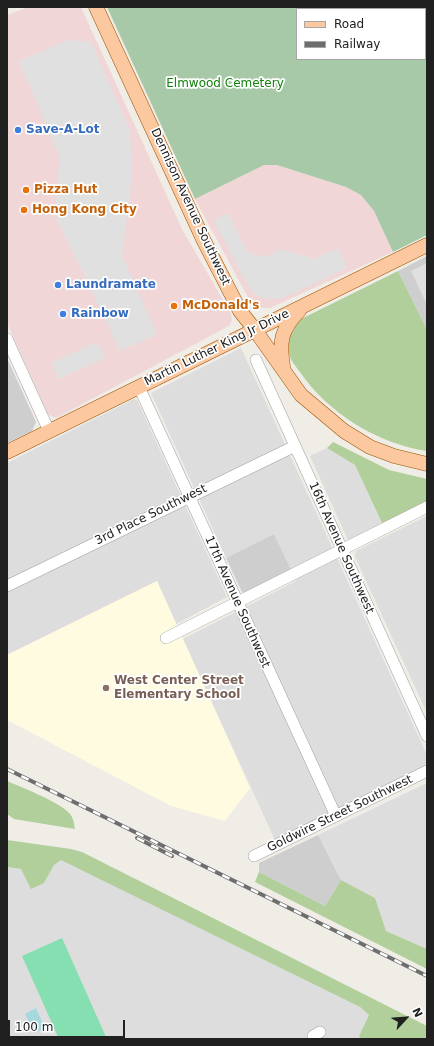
<!DOCTYPE html>
<style>
body{margin:0}
#map{position:relative;width:434px;height:1046px;overflow:hidden;background:#f0ece6;font-family:"DejaVu Sans",sans-serif}
canvas{display:block}
.frame{position:absolute;inset:0;border:8px solid #202020;pointer-events:none}
.legend{position:absolute;left:296px;top:8px;width:130px;height:52px;box-sizing:border-box;background:#fff;border:1px solid #a6a6a6;margin:0;padding:5px 7px;list-style:none;font-size:12px;color:#202020}
.legend li{display:flex;align-items:center;gap:8px;height:20px}
.legend b{width:20px;border:1px solid #a6a6a6}
.north{position:absolute;left:386px;top:998px;width:40px;height:40px;-webkit-text-stroke:3px #fff;paint-order:stroke;rotate:64deg;font-size:11px;font-weight:700;line-height:16px;text-align:center;color:#202020}
.north::after{content:'';display:block;margin:auto;width:14px;height:18px;background:#202020;clip-path:polygon(50% 0,100% 100%,50% 72%,0 100%)}
.scale{position:absolute;left:8px;top:1020px;width:117px;height:18px;box-sizing:border-box;border:2px solid #202020;border-top:0;padding-left:5px;font-size:12px;line-height:14px;white-space:nowrap;color:#202020;-webkit-text-stroke:3px #fff;paint-order:stroke}
</style>
<div id="map">
<canvas width="434" height="1046"></canvas>
<div class="frame"></div>
<ul class="legend">
<li><b style="height:5px;background:#fcc8a0"></b>Road</li>
<li><b style="height:5px;background:#6e6e6e"></b>Railway</li>
</ul>
<div class="north">N</div>
<div class="scale">100 m</div>
</div>
<script>
const ctx = document.querySelector('canvas').getContext('2d');
ctx.lineJoin = 'round';
function paint(path, color) { ctx.fillStyle = color; ctx.fill(path, 'evenodd'); }
function stroke(path, color, width, dash) { ctx.strokeStyle = color; ctx.lineWidth = width; ctx.lineCap = dash ? 'butt' : 'round'; ctx.setLineDash(dash || []); ctx.stroke(path); }
function label(font, color, halo, rows, align = 'center') {
  ctx.font = font + ' "DejaVu Sans",sans-serif'; ctx.lineWidth = 3.5; ctx.setLineDash([]); ctx.textBaseline = 'middle'; ctx.strokeStyle = halo; ctx.fillStyle = color; for (const [text, x, y, turn = 0] of rows) {
    ctx.save(); ctx.translate(x, y); ctx.rotate((+turn || 0) * Math.PI / 180); ctx.textAlign = isNaN(turn) ? turn : align; if (halo) ctx.strokeText(text, 0, 0); ctx.fillText(text, 0, 0); ctx.restore();
  }
}
paint(new Path2D(`
 M 241,348 L 427,755 L 427,765 L 275,840 L 183,639 L 296,581 L 274,534 L 226,558 L 151,393 Z
 M 134,399 L 137,400 L 227,597 L 176,624 L 157,581 L 7,655 L 7,463 Z
 M 327,448 L 355,465 L 382,523 L 348,540 L 310,456 Z
 M 427,516 L 427,713 L 355,557 L 356,551 Z
 M 427,783 L 427,949 L 386,931 L 375,898 L 341,880 L 318,835 Z
 M 61,859 L 360,1007 L 369,1015 L 359,1036 L 361,1039 L 7,1039 L 7,867 L 21,869 L 44,883 L 54,865 Z`), '#dedddd');
paint(new Path2D(`
 M 29,7 L 81,7 L 182,229 L 231,314 L 232,321 L 229,326 L 56,418 L 48,414 L 7,323 L 7,15 Z
 M 264,165 L 277,165 L 346,187 L 361,195 L 374,211 L 393,252 L 270,308 L 256,308 L 251,303 L 195,199 Z`), '#f1d6d8');
paint(new Path2D(`
 M 157,581 L 250,788 L 225,821 L 171,806 L 7,720 L 7,655 Z`), '#fffbe1');
paint(new Path2D(`
 M 427,256 L 427,330 L 398,271 Z
 M 7,358 L 36,422 L 32,431 L 7,443 Z
 M 274,534 L 291,570 L 245,593 L 242,592 L 226,558 Z
 M 318,835 L 341,880 L 325,906 L 259,872 L 259,863 Z`), '#cecece');
paint(new Path2D(`
 M 398,271 L 427,330 L 427,451 C 378,444 328,413 300,372 C 297,368 292,362 290,357 C 286,343 291,331 299,320 Z
 M 333,442 L 389,470 L 427,479 L 427,502 L 382,523 L 355,465 L 327,448 Z
 M 7,781 C 23,788 60,802 70,814 C 74,819 74,824 75,829 L 14,819 L 7,814 Z
 M 7,840 L 71,849 L 82,852 L 427,1026 L 427,1039 L 361,1039 L 359,1036 L 369,1015 L 360,1007 L 61,860 L 54,865 L 44,883 L 31,889 L 21,869 L 7,867 Z
 M 259,872 L 325,906 L 341,880 L 375,898 L 386,931 L 427,949 L 427,969 L 255,882 Z`), '#b1cf9b');
paint(new Path2D(`
 M 107,7 L 427,7 L 427,235 L 393,252 L 374,211 L 361,195 L 346,187 L 277,165 L 264,165 L 195,199 ZM 297,9 L 425,9 L 425,59 L 297,59 Z`), '#a7c9a8');
paint(new Path2D(`
 M 62,938 L 106,1037 L 101,1039 L 59,1039 L 22,956 Z`), '#85dfb0');
paint(new Path2D(`
 M 68,40 L 91,42 L 130,131 L 132,176 L 122,256 L 157,334 L 120,351 L 54,213 L 60,158 L 19,61 Z
 M 228,213 L 246,250 L 252,255 L 265,257 L 281,249 L 314,259 L 338,248 L 347,268 L 283,298 L 266,299 L 256,295 L 245,281 L 214,221 Z
 M 427,263 L 427,305 L 411,271 Z
 M 97,342 L 105,358 L 59,379 L 51,363 Z`), '#e0e0e0');
paint(new Path2D(`
 M 36,1008 L 45,1028 L 34,1033 L 25,1014 Z`), '#a7d8de');
const minor = new Path2D(`
 M 7,339 L 49,431
 M 256,360 L 427,736
 M 139,387 L 336,816
 M 7,586 L 295,446
 M 166,638 L 427,507
 M 254,856 L 427,771
 M 313,1036 L 320,1032`);
const major = new Path2D(`
 M 96,7 L 204,241 L 240,311 L 255,330 L 301,395 L 344,431 L 370,447 L 394,456 L 427,464
 M 283,366 C 279,342 281,329 299,311
 M 7,452 L 427,245`);
stroke(minor, '#a1a1a1', 12);
stroke(major, '#9b5300', 15);
stroke(minor, '#fff', 11);
stroke(major, '#fcc8a0', 14);
const rail = new Path2D(`
 M 7,769 L 427,976
 M 137,838 L 172,856`);
stroke(rail, '#6e6e6e', 4);
stroke(rail, '#fff', 2.5, [8]);
for (const [x, y, r, color] of [
 [18,130,4,"#3f7fe0"],
 [26,190,4,"#e8710a"],
 [24,210,4,"#e8710a"],
 [58,285,4,"#3f7fe0"],
 [174,306,4,"#e8710a"],
 [63,314,4,"#3f7fe0"],
 [106,688,4,"#8d6e63"]
]) { const dot = new Path2D(); dot.arc(x, y, r, 0, 2 * Math.PI); ctx.fillStyle = color; ctx.fill(dot); stroke(dot, '#fff', 1.5); }
label('12px', '#12800c', '#fff', [
 ["Elmwood Cemetery",225,84]
]);
label('bold 12px', '#366cbe', '#fff', [
 ["Save-A-Lot",26,130],
 ["Laundramate",66,285],
 ["Rainbow",71,314]
], 'left');
label('bold 12px', '#c56008', '#fff', [
 ["Pizza Hut",34,190],
 ["Hong Kong City",32,210],
 ["McDonald's",182,306]
], 'left');
label('12px', '#202020', '#fff', [
 ["Dennison Avenue Southwest",190,207,65],
 ["Martin Luther King Jr Drive",217,348,-26],
 ["3rd Place Southwest",151,515,-26],
 ["16th Avenue Southwest",341,548,66],
 ["17th Avenue Southwest",237,602,66],
 ["Goldwire Street Southwest",340,814,-26]
]);
label('bold 12px', '#785e54', '#fff', [
 ["West Center Street",114,681],
 ["Elementary School",114,695]
], 'left');
</script>
